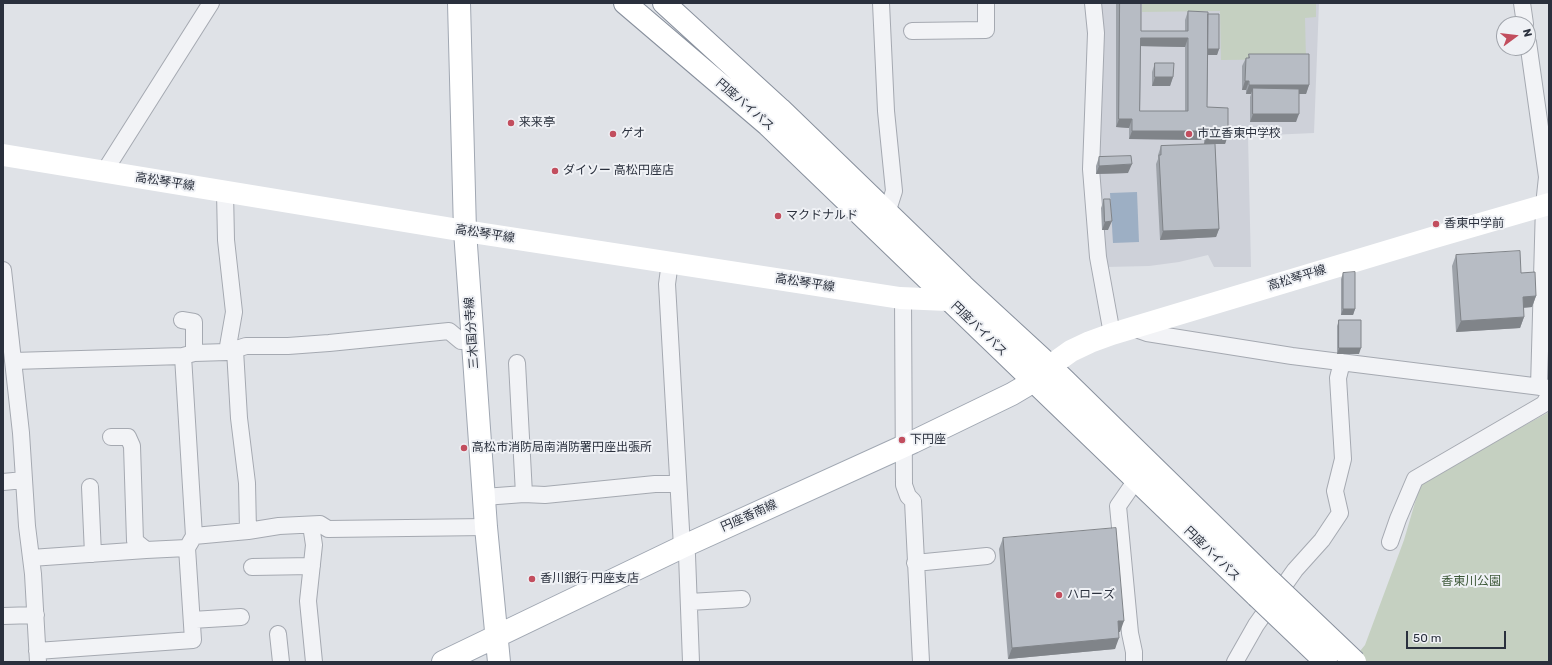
<!DOCTYPE html>
<meta charset="utf-8">
<style>
body{margin:0}
#map{position:relative;width:1552px;height:665px;overflow:hidden;background:#dfe2e7;font-family:Rubik,sans-serif}
canvas{display:block}
.frame{position:absolute;inset:0;border:4px solid #2a303d;pointer-events:none}
.north{position:absolute;left:1496px;top:16px;width:40px;height:40px;box-sizing:border-box;background:#eff1f5;border:1px solid #a0a4ab;border-radius:50%;rotate:75deg;font-size:11px;font-weight:700;line-height:16px;text-align:center;color:#2a303d}
.north::after{content:'';display:block;margin:auto;width:14px;height:18px;background:#c24e5e;clip-path:polygon(50% 0,100% 100%,50% 72%,0 100%)}
.scale{position:absolute;left:1406px;top:631px;width:100px;height:18px;box-sizing:border-box;border:2px solid #2a303d;border-top:0;padding-left:5px;font-size:12px;line-height:14px;white-space:nowrap;color:#2a303d;-webkit-text-stroke:3px #eff1f5;paint-order:stroke}
</style>
<div id="map">
<canvas width="1552" height="665"></canvas>
<div class="frame"></div>
<div class="north">N</div>
<div class="scale">50 m</div>
</div>
<script>
const ctx = document.querySelector('canvas').getContext('2d');
ctx.lineJoin = 'round';
function paint(path, color) { ctx.fillStyle = color; ctx.fill(path, 'evenodd'); }
function stroke(path, color, width, dash) { ctx.strokeStyle = color; ctx.lineWidth = width; ctx.lineCap = dash ? 'butt' : 'round'; ctx.setLineDash(dash || []); ctx.stroke(path); }
function label(font, color, halo, rows, align = 'center') {
  ctx.font = font + ' Rubik,"Noto Sans JP",sans-serif'; ctx.lineWidth = 4; ctx.setLineDash([]); ctx.textBaseline = 'middle'; ctx.strokeStyle = halo; ctx.fillStyle = color; for (const [text, x, y, turn = 0] of rows) {
    ctx.save(); ctx.translate(x, y); ctx.rotate((+turn || 0) * Math.PI / 180); ctx.textAlign = isNaN(turn) ? turn : align; if (halo) ctx.strokeText(text, 0, 0); ctx.fillText(text, 0, 0); ctx.restore();
  }
}
paint(new Path2D(`
 M 1100,3 L 1319,3 L 1314,133 L 1248,136 L 1251,267 L 1214,267 L 1208,255 L 1179,262 L 1149,266 L 1106,267 L 1095,168 Z`), '#ced1d9');
paint(new Path2D(`
 M 1142,3 L 1316,3 L 1316,17 L 1305,18 L 1306,59 L 1221,60 L 1220,11 L 1142,12 Z
 M 1549,412 L 1549,662 L 1351,662 L 1365,645 L 1404,540 L 1421,482 Z`), '#c5d0c1');
paint(new Path2D(`
 M 1137,192 L 1139,242 L 1113,243 L 1110,193 Z`), '#9dafc4');
const minor = new Path2D(`
 M 881,3 L 886,111 L 894,191 L 887,213
 M 1093,3 L 1096,33 L 1091,169 L 1098,257 L 1112,334
 M 1522,3 L 1525,24
 M 912,31 L 986,30 L 986,3
 M 1528,42 L 1547,177 L 1544,205 L 1539,387
 M 104,172 L 211,3
 M 225,192 L 226,240 L 234,312 L 227,352
 M 670,262 L 667,284 L 682,547 L 687,555 L 691,662
 M 3,270 L 21,433 L 27,526 L 33,574 L 38,662
 M 903,298 L 904,485 L 908,496 L 913,501 L 921,662
 M 182,320 L 194,322 L 194,353
 M 1133,328 L 1147,333 L 1292,356 L 1549,388
 M 235,350 L 239,418 L 247,483 L 248,531
 M 13,361 L 183,356 L 194,353 L 227,352 L 246,346 L 288,346 L 329,343 L 449,331 L 461,341 L 472,341
 M 517,363 L 524,494
 M 111,437 L 128,437 L 132,446 L 135,541 L 146,550 L 187,548
 M 3,482 L 24,480
 M 90,487 L 93,554
 M 484,497 L 524,494 L 545,495 L 655,484 L 678,484
 M 311,525 L 314,545 L 308,601 L 314,662
 M 194,536 L 248,531 L 279,526 L 320,524 L 328,529 L 486,527
 M 1390,542 L 1398,519 L 1415,479 L 1544,404 L 1549,395
 M 31,558 L 146,550
 M 915,563 L 987,556
 M 252,567 L 312,566
 M 689,602 L 742,599
 M 3,616 L 36,615
 M 192,620 L 241,617
 M 278,634 L 281,662
 M 37,651 L 193,640 L 187,548 L 194,536 L 183,356
 M 1134,662 L 1134,652 L 1130,633 L 1118,506 L 1136,480
 M 1235,662 L 1256,625 L 1295,570 L 1322,540 L 1340,513 L 1335,491 L 1343,459 L 1338,378 L 1342,362`);
const primary = new Path2D(`
 M 459,3 L 465,231 L 486,527 L 499,662
 M 443,662 L 682,547 L 913,442 L 1012,394 L 1034,381 L 1047,369`);
const trunk = new Path2D(`
 M 625,3 L 768,125 L 1257,596
 M 664,3 L 780,109 L 963,286 L 1050,366 L 1271,582`);
stroke(minor, '#a5a9b1', 18);
stroke(primary, '#a0a7b2', 24);
stroke(trunk, '#88909d', 24);
stroke(minor, '#f2f3f6', 16);
stroke(new Path2D(`
 M 3,155 L 465,231 L 900,298 L 948,300 L 959,290
 M 1050,366 L 1071,351 L 1090,342 L 1112,334 L 1435,237 L 1549,204`), '#fff', 22);
stroke(primary, '#fff', 22);
stroke(trunk, '#fff', 22);
const trunkBridge = new Path2D(`
 M 1271,582 L 1355,662
 M 1257,596 L 1326,662`);
stroke(trunkBridge, '#88909d', 24, []);
stroke(trunkBridge, '#fff', 22);
paint(new Path2D(`
 M 1116,3 L 1141,3 L 1141,31 L 1185,31 L 1185,20 L 1188,11 L 1208,14 L 1219,49 L 1217,55 L 1208,55 L 1207,107 L 1228,135 L 1225,144 L 1215,144 L 1219,229 L 1216,237 L 1160,240 L 1156,164 L 1158,159 L 1158,155 L 1161,146 L 1214,144 L 1204,144 L 1204,140 L 1129,139 L 1129,128 L 1116,127 ZM 1141,46 L 1185,47 L 1185,111 L 1140,111 Z
 M 1249,54 L 1309,85 L 1306,94 L 1299,94 L 1296,122 L 1250,122 L 1250,97 L 1251,94 L 1246,94 L 1246,90 L 1242,90 L 1242,66 L 1246,58 L 1248,58 Z
 M 1155,63 L 1173,77 L 1170,86 L 1152,86 L 1152,72 Z
 M 1099,157 L 1128,173 L 1096,174 L 1096,166 Z
 M 1104,199 L 1108,230 L 1102,230 L 1101,208 Z
 M 1456,255 L 1521,273 L 1536,296 L 1532,307 L 1523,308 L 1524,317 L 1520,328 L 1456,332 L 1452,266 Z
 M 1343,273 L 1355,309 L 1353,315 L 1341,315 L 1341,279 Z
 M 1339,320 L 1359,354 L 1337,354 L 1337,326 Z
 M 1003,538 L 1120,632 L 1119,632 L 1115,649 L 1008,659 L 999,549 Z`), '#9da2a9');
paint(new Path2D(`
 M 1141,38 L 1188,38 L 1185,47 L 1137,46 Z
 M 1207,49 L 1219,49 L 1217,55 L 1204,55 Z
 M 1155,77 L 1173,77 L 1170,86 L 1152,86 Z
 M 1245,81 L 1249,81 L 1246,90 L 1242,90 Z
 M 1249,85 L 1309,85 L 1306,94 L 1253,94 L 1253,88 L 1251,94 L 1246,94 Z
 M 1253,114 L 1299,114 L 1296,122 L 1250,122 Z
 M 1119,119 L 1132,119 L 1129,128 L 1116,127 Z
 M 1132,131 L 1207,131 L 1204,140 L 1129,139 Z
 M 1207,135 L 1228,135 L 1225,144 L 1204,144 Z
 M 1132,164 L 1128,173 L 1096,174 L 1099,166 Z
 M 1112,221 L 1108,230 L 1102,230 L 1105,222 Z
 M 1219,229 L 1216,237 L 1160,240 L 1163,231 Z
 M 1536,296 L 1532,307 L 1519,308 L 1523,297 Z
 M 1343,309 L 1355,309 L 1353,315 L 1341,315 Z
 M 1524,317 L 1520,328 L 1456,332 L 1461,321 Z
 M 1339,348 L 1361,348 L 1359,354 L 1337,354 Z
 M 1118,621 L 1124,621 L 1120,632 L 1114,632 Z
 M 1119,638 L 1115,649 L 1008,659 L 1012,648 Z`), '#808489');
const building = new Path2D(`
 M 1120,3 L 1141,3 L 1141,31 L 1188,31 L 1188,11 L 1208,12 L 1207,107 L 1228,108 L 1228,135 L 1207,135 L 1207,131 L 1132,131 L 1132,119 L 1119,119 ZM 1141,38 L 1188,38 L 1188,111 L 1140,111 Z
 M 1208,14 L 1219,14 L 1219,49 L 1208,49 Z
 M 1249,54 L 1309,54 L 1309,85 L 1249,85 L 1249,81 L 1245,81 L 1246,58 L 1249,58 Z
 M 1155,63 L 1174,63 L 1173,77 L 1155,77 Z
 M 1253,88 L 1299,89 L 1299,114 L 1253,114 Z
 M 1215,144 L 1219,229 L 1163,231 L 1159,155 L 1161,155 L 1161,146 Z
 M 1131,156 L 1132,164 L 1099,166 L 1099,157 Z
 M 1104,199 L 1110,199 L 1112,221 L 1105,222 Z
 M 1520,251 L 1521,273 L 1535,272 L 1536,296 L 1523,297 L 1524,317 L 1461,321 L 1456,255 Z
 M 1355,272 L 1355,309 L 1343,309 L 1343,273 Z
 M 1339,320 L 1361,320 L 1361,348 L 1339,348 Z
 M 1116,528 L 1124,621 L 1118,621 L 1119,638 L 1012,648 L 1003,538 Z`);
paint(building, '#b7bcc4');
stroke(building, '#808489', 1);
for (const [x, y, r, color] of [
 [511,123,4,"#c24e5e"],
 [613,134,4,"#c24e5e"],
 [1189,134,4,"#c24e5e"],
 [555,171,4,"#c24e5e"],
 [778,216,4,"#c24e5e"],
 [1436,224,4,"#c24e5e"],
 [902,440,4,"#c24e5e"],
 [464,448,4,"#c24e5e"],
 [532,579,4,"#c24e5e"],
 [1059,595,4,"#c24e5e"]
]) { const dot = new Path2D(); dot.arc(x, y, r, 0, 2 * Math.PI); ctx.fillStyle = color; ctx.fill(dot); stroke(dot, '#eff1f5', 1.5); }
label('12px', '#2a303d', '#eff1f5', [
 ["円座バイパス",745,105,41],
 ["高松琴平線",165,182,9],
 ["高松琴平線",485,234,9],
 ["高松琴平線",1297,278,-17],
 ["高松琴平線",805,283,9],
 ["円座バイパス",979,329,44],
 ["三木国分寺線",472,333,-94],
 ["円座香南線",749,516,-24],
 ["円座バイパス",1212,554,44]
]);
label('12px', '#2a303d', '#eff1f5', [
 ["来来亭",519,123],
 ["ゲオ",621,134],
 ["市立香東中学校",1197,134],
 ["ダイソー 高松円座店",563,171],
 ["マクドナルド",786,216],
 ["香東中学前",1444,224],
 ["下円座",910,440],
 ["高松市消防局南消防署円座出張所",472,448],
 ["香川銀行 円座支店",540,579],
 ["ハローズ",1067,595]
], 'left');
label('12px', '#3d5838', '#eff1f5', [
 ["香東川公園",1471,582]
]);
</script>
